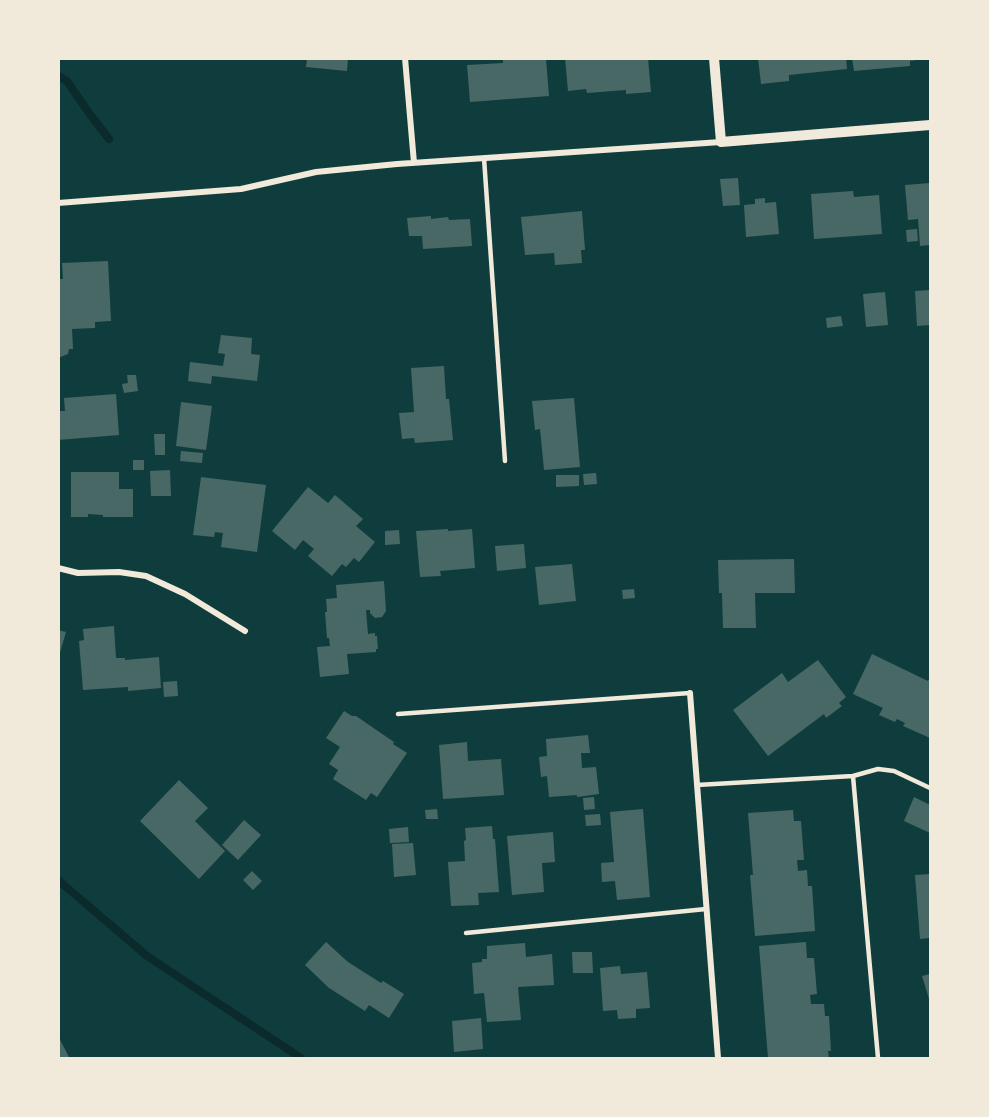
<!DOCTYPE html>
<style>
body{margin:0}
#map{position:relative;width:989px;height:1117px;overflow:hidden;background:#0f3d3e;font-family:"Asap Condensed",sans-serif}
canvas{display:block}
.frame{position:absolute;inset:0;border:60px solid #f1e9da;pointer-events:none}
</style>
<div id="map">
<canvas width="989" height="1117"></canvas>
<div class="frame"></div>
</div>
<script>
const ctx = document.querySelector('canvas').getContext('2d');
ctx.lineJoin = 'round';
function stroke(path, color, width, dash) { ctx.strokeStyle = color; ctx.lineWidth = width; ctx.lineCap = dash ? 'butt' : 'round'; ctx.setLineDash(dash || []); ctx.stroke(path); }
function paint(path, color) { ctx.fillStyle = color; ctx.fill(path, 'evenodd'); }
stroke(new Path2D(`
 M 58,76 L 67,81 L 89,113 L 109,139
 M 58,880 L 147,956 L 301,1058`), '#0a2a2b', 8);
paint(new Path2D(`
 M 307,58 L 348,58 L 347,71 L 306,67 Z
 M 503,58 L 528,58 L 528,60 L 546,59 L 549,96 L 470,102 L 467,65 L 503,63 Z
 M 565,58 L 648,58 L 651,92 L 626,94 L 626,90 L 587,93 L 586,89 L 568,91 Z
 M 758,58 L 846,58 L 847,69 L 789,75 L 789,81 L 761,84 Z
 M 852,58 L 916,58 L 917,60 L 910,61 L 910,66 L 854,71 Z
 M 738,178 L 740,205 L 723,206 L 720,179 Z
 M 930,183 L 930,245 L 920,246 L 918,219 L 908,220 L 905,185 Z
 M 853,191 L 854,197 L 879,195 L 882,234 L 814,239 L 811,194 Z
 M 765,198 L 765,203 L 776,202 L 779,234 L 746,237 L 744,205 L 755,204 L 755,199 Z
 M 582,211 L 585,250 L 581,250 L 582,263 L 555,265 L 554,253 L 525,255 L 521,217 Z
 M 431,216 L 431,219 L 448,217 L 449,220 L 470,219 L 472,246 L 423,249 L 422,236 L 409,236 L 407,218 Z
 M 917,229 L 918,241 L 907,242 L 906,230 Z
 M 108,261 L 111,321 L 95,322 L 95,328 L 72,329 L 73,349 L 69,349 L 68,354 L 58,358 L 58,279 L 63,279 L 62,263 Z
 M 930,290 L 930,325 L 917,326 L 915,291 Z
 M 885,292 L 888,325 L 866,327 L 863,294 Z
 M 841,316 L 843,326 L 827,328 L 826,318 Z
 M 221,335 L 252,338 L 251,354 L 260,355 L 257,381 L 212,376 L 211,384 L 188,381 L 190,362 L 223,366 L 225,354 L 218,353 Z
 M 444,366 L 446,399 L 449,399 L 453,440 L 415,443 L 414,438 L 402,439 L 399,413 L 414,412 L 411,368 Z
 M 127,375 L 136,375 L 138,391 L 124,393 L 122,384 L 128,383 Z
 M 116,394 L 119,435 L 58,440 L 58,411 L 65,411 L 64,398 Z
 M 574,398 L 580,467 L 544,470 L 540,429 L 535,430 L 532,401 Z
 M 181,402 L 212,406 L 206,450 L 176,446 Z
 M 154,434 L 165,434 L 165,455 L 155,455 Z
 M 181,451 L 203,453 L 202,463 L 180,461 Z
 M 133,460 L 144,460 L 144,470 L 133,470 Z
 M 170,470 L 171,496 L 151,496 L 150,471 Z
 M 71,472 L 119,472 L 119,489 L 133,489 L 133,517 L 103,517 L 103,515 L 88,514 L 88,517 L 71,517 Z
 M 596,473 L 597,484 L 584,485 L 583,474 Z
 M 556,475 L 579,475 L 579,486 L 556,487 Z
 M 201,477 L 266,485 L 257,552 L 221,547 L 223,533 L 215,532 L 214,537 L 193,535 Z
 M 308,487 L 328,503 L 335,495 L 363,519 L 356,526 L 375,542 L 359,562 L 354,558 L 346,567 L 342,564 L 332,576 L 308,556 L 314,549 L 303,540 L 295,550 L 272,531 Z
 M 448,529 L 448,531 L 472,529 L 475,568 L 440,571 L 441,576 L 420,577 L 416,531 Z
 M 399,530 L 400,544 L 385,545 L 385,531 Z
 M 524,544 L 526,568 L 497,571 L 495,546 Z
 M 794,559 L 795,593 L 755,593 L 756,628 L 723,628 L 722,593 L 719,593 L 718,560 Z
 M 572,564 L 576,601 L 539,605 L 535,567 Z
 M 384,581 L 386,611 L 382,617 L 375,618 L 370,613 L 370,610 L 366,610 L 368,634 L 375,633 L 375,636 L 377,636 L 378,649 L 376,649 L 376,652 L 347,654 L 349,674 L 320,677 L 317,647 L 330,646 L 329,638 L 327,638 L 325,612 L 327,612 L 326,599 L 337,598 L 336,585 Z
 M 634,589 L 635,598 L 623,599 L 622,590 Z
 M 114,626 L 116,658 L 125,658 L 125,660 L 159,657 L 161,688 L 128,691 L 128,687 L 83,690 L 79,641 L 84,640 L 83,629 Z
 M 58,630 L 66,632 L 59,656 L 58,656 Z
 M 872,654 L 928,681 L 930,677 L 930,738 L 903,726 L 905,723 L 897,719 L 895,722 L 879,715 L 883,708 L 853,694 Z
 M 818,660 L 846,697 L 839,703 L 842,706 L 826,718 L 824,714 L 768,756 L 733,710 L 782,673 L 788,682 Z
 M 177,681 L 178,696 L 164,697 L 163,682 Z
 M 344,711 L 352,716 L 356,716 L 394,742 L 393,744 L 407,753 L 377,797 L 371,793 L 366,800 L 333,779 L 338,770 L 329,764 L 340,747 L 326,738 Z
 M 588,735 L 590,753 L 581,753 L 582,768 L 596,767 L 599,794 L 577,797 L 577,795 L 549,797 L 547,776 L 541,777 L 539,757 L 547,756 L 546,739 Z
 M 467,742 L 468,761 L 501,759 L 504,795 L 443,799 L 439,745 Z
 M 179,780 L 208,808 L 195,821 L 225,851 L 199,879 L 140,821 Z
 M 594,797 L 595,809 L 584,810 L 583,798 Z
 M 914,797 L 930,805 L 930,833 L 904,821 Z
 M 437,809 L 438,819 L 426,819 L 425,810 Z
 M 643,809 L 650,897 L 617,900 L 615,881 L 602,882 L 601,863 L 614,862 L 610,812 Z
 M 793,810 L 794,821 L 801,821 L 804,860 L 797,860 L 798,871 L 807,870 L 808,886 L 812,886 L 815,931 L 755,936 L 750,875 L 753,875 L 748,813 Z
 M 600,814 L 601,825 L 586,826 L 585,815 Z
 M 244,820 L 261,835 L 238,860 L 222,845 Z
 M 492,826 L 493,839 L 495,839 L 499,892 L 478,893 L 479,905 L 451,906 L 448,862 L 465,861 L 464,841 L 466,840 L 465,828 Z
 M 408,827 L 409,842 L 390,843 L 389,829 Z
 M 553,832 L 555,862 L 542,863 L 544,892 L 512,895 L 507,836 Z
 M 413,843 L 416,875 L 394,877 L 392,844 Z
 M 252,871 L 262,881 L 253,890 L 243,880 Z
 M 930,874 L 930,938 L 920,939 L 915,875 Z
 M 326,942 L 348,962 L 381,983 L 383,981 L 404,994 L 389,1018 L 369,1005 L 365,1011 L 329,988 L 305,965 Z
 M 806,942 L 807,958 L 814,958 L 817,994 L 810,995 L 811,1004 L 824,1004 L 825,1016 L 829,1016 L 831,1051 L 828,1051 L 829,1058 L 768,1058 L 759,946 Z
 M 525,943 L 526,957 L 552,954 L 554,985 L 518,987 L 521,1020 L 487,1022 L 484,993 L 474,994 L 472,963 L 482,962 L 482,959 L 487,959 L 487,946 Z
 M 572,952 L 592,952 L 593,973 L 573,973 Z
 M 620,966 L 621,974 L 647,972 L 650,1008 L 636,1009 L 636,1018 L 618,1019 L 617,1010 L 603,1011 L 600,968 Z
 M 930,974 L 930,1002 L 922,976 Z
 M 481,1018 L 483,1049 L 454,1052 L 452,1021 Z
 M 58,1036 L 69,1057 L 67,1058 L 58,1058 Z`), '#486865');
stroke(new Path2D(`
 M 484,158 L 505,461
 M 398,714 L 690,693
 M 853,776 L 878,1058
 M 697,785 L 853,776 L 878,769 L 894,771 L 930,788
 M 466,933 L 706,909`), '#f1e9da', 4.5);
stroke(new Path2D(`
 M 405,58 L 414,163
 M 58,203 L 241,189 L 316,172 L 397,164 L 721,142
 M 58,568 L 78,573 L 119,572 L 146,576 L 185,594 L 245,631
 M 690,693 L 718,1058`), '#f1e9da', 6);
stroke(new Path2D(`
 M 714,58 L 721,142 L 930,125`), '#f1e9da', 10);
</script>
